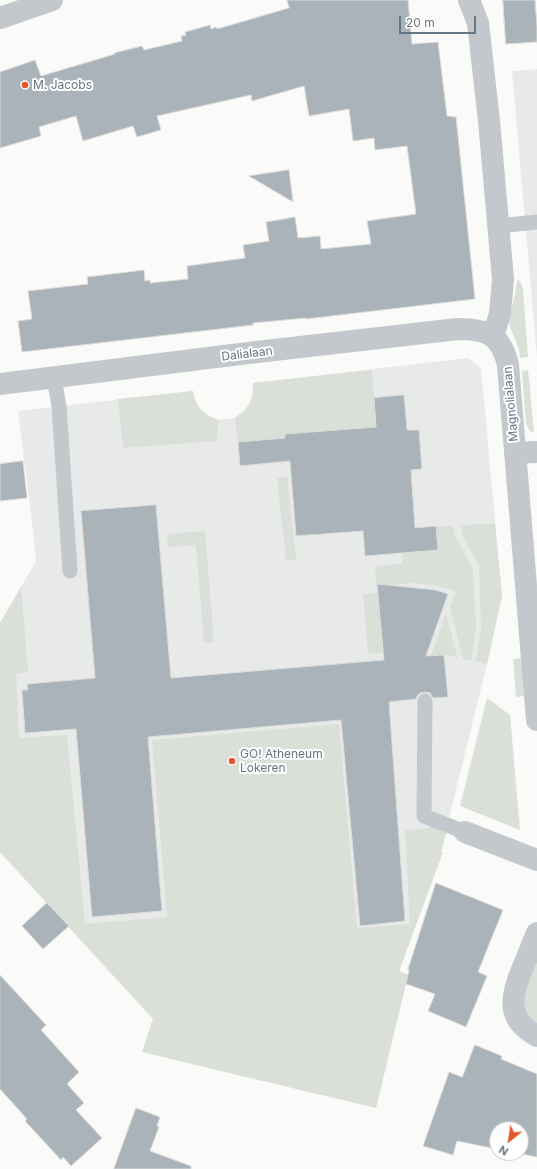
<!DOCTYPE html>
<style>
body{margin:0}
#map{position:relative;width:537px;height:1169px;overflow:hidden;background:#fafaf8;font-family:Inter,sans-serif}
canvas{display:block}
.north{position:absolute;left:489px;top:1121px;width:40px;height:40px;box-sizing:border-box;background:#fff;border:1px solid #c1c8cd;border-radius:50%;rotate:210deg;font-size:11px;font-weight:700;line-height:16px;text-align:center;color:#657683}
.north::after{content:'';display:block;margin:auto;width:14px;height:18px;background:#e4572e;clip-path:polygon(50% 0,100% 100%,50% 72%,0 100%)}
.scale{position:absolute;left:399px;top:16px;width:77px;height:18px;box-sizing:border-box;border:2px solid #657683;border-top:0;padding-left:5px;font-size:12px;line-height:14px;white-space:nowrap;color:#657683;-webkit-text-stroke:3px #fff;paint-order:stroke}
</style>
<div id="map">
<canvas width="537" height="1169"></canvas>
<div class="north">N</div>
<div class="scale">20 m</div>
</div>
<script>
const ctx = document.querySelector('canvas').getContext('2d');
ctx.lineJoin = 'round';
function paint(path, color) { ctx.fillStyle = color; ctx.fill(path, 'evenodd'); }
function stroke(path, color, width, dash) { ctx.strokeStyle = color; ctx.lineWidth = width; ctx.lineCap = dash ? 'butt' : 'round'; ctx.setLineDash(dash || []); ctx.stroke(path); }
function label(font, color, halo, rows, align = 'center') {
  ctx.font = font + ' Inter,sans-serif'; ctx.lineWidth = 4; ctx.setLineDash([]); ctx.textBaseline = 'middle'; ctx.strokeStyle = halo; ctx.fillStyle = color; for (const [text, x, y, turn = 0] of rows) {
    ctx.save(); ctx.translate(x, y); ctx.rotate((+turn || 0) * Math.PI / 180); ctx.textAlign = isNaN(turn) ? turn : align; if (halo) ctx.strokeText(text, 0, 0); ctx.fillText(text, 0, 0); ctx.restore();
  }
}
paint(new Path2D(`
 M 537,69 L 537,357 L 512,71 Z
 M 468,358 L 481,368 L 502,596 L 487,664 L 441,851 L 443,852 L 399,971 L 408,975 L 376,1108 L 142,1052 L 153,1019 L 0,852 L 0,623 L 36,561 L 34,538 L 18,411 L 193,391 L 194,398 L 197,405 L 202,411 L 209,416 L 218,420 L 235,418 L 244,411 L 253,398 L 253,383 Z`), '#e8e9e9');
paint(new Path2D(`
 M 519,280 L 521,283 L 523,289 L 528,357 L 520,358 L 519,349 L 510,327 L 509,319 L 515,295 L 517,281 Z
 M 372,370 L 376,427 L 297,434 L 274,439 L 238,442 L 235,418 C 250,408 253,400 253,383 Z
 M 528,370 L 534,433 L 530,431 L 526,424 L 522,371 Z
 M 193,391 C 196,407 202,414 218,420 L 217,441 L 123,448 L 118,399 Z
 M 287,476 L 296,560 L 286,560 L 277,478 Z
 M 495,524 L 502,596 L 487,664 L 476,662 L 481,629 L 479,566 L 462,535 L 461,525 Z
 M 436,526 L 453,526 L 455,537 L 473,569 L 476,627 L 471,660 L 463,659 L 450,607 L 455,593 L 454,590 L 432,585 L 411,583 L 377,586 L 375,566 L 402,564 L 402,553 L 438,550 Z
 M 205,531 L 214,642 L 204,643 L 196,545 L 168,547 L 167,534 Z
 M 21,587 L 28,672 L 16,674 L 19,738 L 67,735 L 85,924 L 167,917 L 152,740 L 339,724 L 357,928 L 410,924 L 405,830 L 423,829 L 433,827 L 447,830 L 441,851 L 443,852 L 399,971 L 408,975 L 376,1108 L 142,1052 L 153,1019 L 0,852 L 0,623 Z
 M 378,593 L 383,653 L 368,654 L 363,594 Z
 M 446,613 L 457,657 L 444,655 L 431,656 Z
 M 522,658 L 524,696 L 516,697 L 513,659 Z
 M 487,698 L 510,715 L 520,830 L 460,806 Z
 M 537,951 L 537,1027 L 525,1015 L 522,989 Z`), '#dadfd7');
const building = new Path2D(`
 M 287,0 L 408,0 L 412,44 L 438,42 L 447,116 L 456,117 L 475,299 L 306,319 L 306,318 L 253,323 L 253,325 L 22,352 L 18,321 L 32,319 L 28,291 L 88,284 L 87,277 L 144,270 L 145,281 L 150,280 L 150,283 L 188,279 L 187,266 L 245,258 L 243,245 L 269,241 L 266,222 L 295,217 L 298,238 L 320,236 L 321,249 L 371,244 L 367,221 L 416,214 L 407,146 L 375,150 L 374,138 L 353,141 L 349,109 L 309,116 L 304,86 L 252,101 L 251,95 L 157,116 L 161,130 L 137,137 L 133,126 L 83,141 L 76,116 L 39,127 L 41,136 L 0,148 L 0,72 L 35,60 L 41,76 L 115,54 L 114,53 L 142,46 L 144,50 L 182,41 L 181,36 L 186,35 L 185,32 L 210,25 L 211,29 L 216,27 L 217,29 L 289,8 Z
 M 503,0 L 535,0 L 537,26 L 537,42 L 506,44 Z
 M 289,170 L 293,202 L 249,176 Z
 M 404,395 L 407,430 L 419,430 L 422,469 L 411,470 L 415,528 L 436,526 L 438,550 L 365,556 L 363,531 L 296,536 L 290,461 L 240,466 L 238,442 L 285,438 L 285,434 L 376,427 L 374,398 Z
 M 23,461 L 27,498 L 0,501 L 0,464 Z
 M 156,505 L 171,678 L 384,660 L 377,584 L 436,590 L 448,594 L 426,656 L 444,655 L 448,697 L 433,698 L 430,693 L 425,692 L 420,693 L 417,696 L 416,699 L 389,702 L 405,921 L 360,926 L 341,720 L 148,737 L 162,911 L 92,917 L 76,729 L 25,733 L 22,690 L 28,690 L 27,684 L 95,678 L 81,511 Z
 M 436,883 L 503,910 L 478,972 L 487,976 L 466,1027 L 428,1011 L 435,994 L 406,984 L 409,970 L 408,970 Z
 M 47,903 L 69,926 L 43,949 L 22,926 Z
 M 0,975 L 46,1025 L 41,1030 L 79,1072 L 67,1084 L 84,1103 L 76,1110 L 102,1138 L 71,1166 L 63,1157 L 61,1160 L 25,1121 L 27,1119 L 0,1089 Z
 M 475,1045 L 502,1056 L 501,1059 L 537,1074 L 537,1157 L 517,1153 L 521,1153 L 521,1129 L 497,1129 L 497,1149 L 457,1141 L 453,1155 L 423,1146 L 449,1072 L 462,1077 Z
 M 136,1108 L 160,1117 L 157,1126 L 159,1127 L 150,1151 L 191,1166 L 191,1169 L 114,1169 Z`);
paint(building, '#aab3b9');
stroke(building, '#dcdcda', 1);
stroke(new Path2D(`
 M 498,226 L 537,222
 M 54,378 L 59,406 L 70,571
 M 425,701 L 424,816 L 465,832`), '#c3c8cc', 15);
stroke(new Path2D(`
 M 469,0 L 478,23 L 489,121 L 503,279 L 500,314 L 493,336
 M 0,18 L 52,0
 M 0,384 L 248,353 L 458,329 C 488,329 501,335 508,365 L 537,720
 M 515,453 L 537,452
 M 465,832 L 537,860
 M 537,933 C 532,944 528,956 523,967 C 511,995 505,1019 537,1036`), '#c3c8cc', 22);
for (const [x, y, r, color] of [
 [25,85,4,"#e4572e"],
 [232,761,4,"#e4572e"]
]) { const dot = new Path2D(); dot.arc(x, y, r, 0, 2 * Math.PI); ctx.fillStyle = color; ctx.fill(dot); stroke(dot, '#fff', 1.5); }
label('12px', '#657683', '#fff', [
 ["M. Jacobs",33,85],
 ["GO! Atheneum",240,754],
 ["Lokeren",240,768]
], 'left');
label('12px', '#657683', '#fff', [
 ["Dalialaan",247,354,-7],
 ["Magnolialaan",511,404,-95]
]);
</script>
